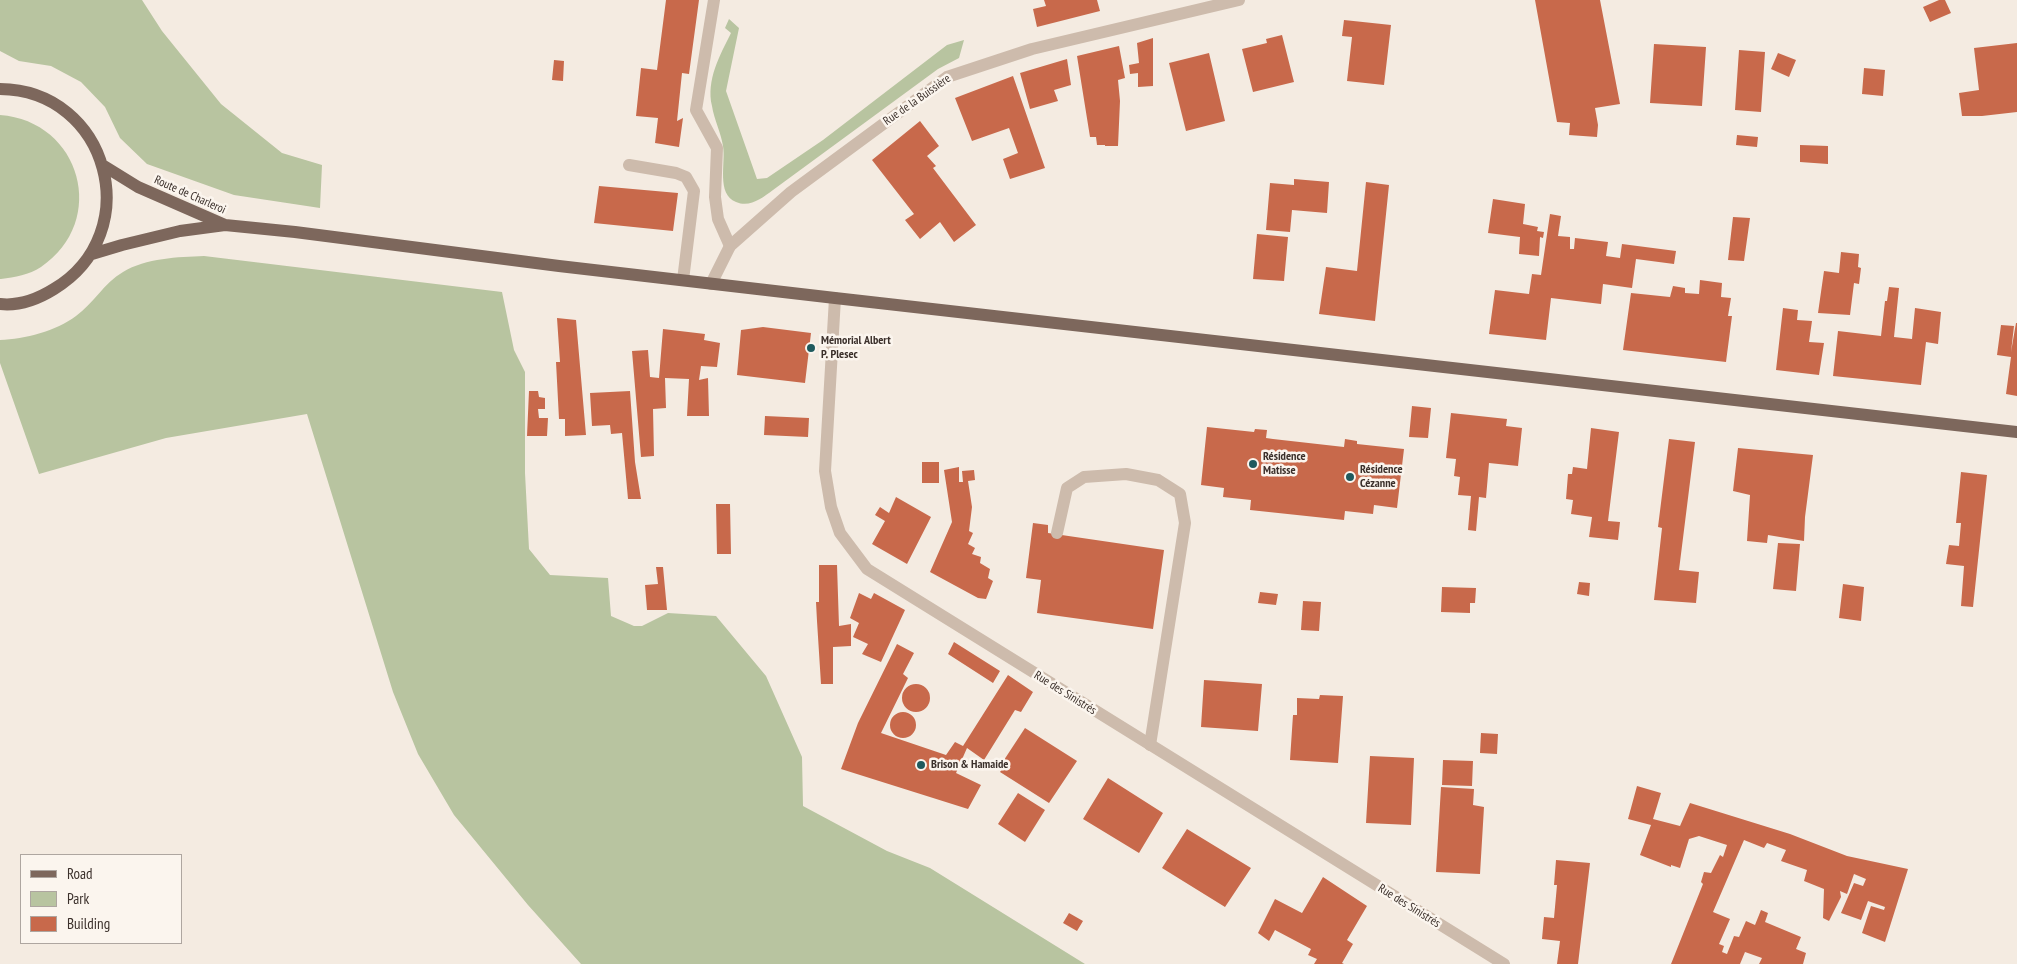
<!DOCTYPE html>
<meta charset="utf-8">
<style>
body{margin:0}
#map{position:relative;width:2017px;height:964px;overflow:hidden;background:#f4ebe1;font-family:"PT Sans Narrow",sans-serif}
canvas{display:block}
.legend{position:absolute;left:20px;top:854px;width:162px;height:90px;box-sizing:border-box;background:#fbf5ee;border:1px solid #aea6a0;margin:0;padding:6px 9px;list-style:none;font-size:15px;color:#3b302b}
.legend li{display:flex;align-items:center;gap:10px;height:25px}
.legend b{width:25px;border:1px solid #aea6a0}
</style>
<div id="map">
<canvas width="2017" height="964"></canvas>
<ul class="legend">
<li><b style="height:6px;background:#7d675c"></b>Road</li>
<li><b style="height:14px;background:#b8c4a0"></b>Park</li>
<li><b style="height:14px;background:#c8694b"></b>Building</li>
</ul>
</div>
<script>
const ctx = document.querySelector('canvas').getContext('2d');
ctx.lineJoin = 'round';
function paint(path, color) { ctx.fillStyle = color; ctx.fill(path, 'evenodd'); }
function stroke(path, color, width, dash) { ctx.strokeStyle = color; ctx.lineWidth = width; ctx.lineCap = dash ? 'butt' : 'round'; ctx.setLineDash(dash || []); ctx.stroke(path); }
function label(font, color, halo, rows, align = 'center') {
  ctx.font = font + ' "PT Sans Narrow",sans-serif'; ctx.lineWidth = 5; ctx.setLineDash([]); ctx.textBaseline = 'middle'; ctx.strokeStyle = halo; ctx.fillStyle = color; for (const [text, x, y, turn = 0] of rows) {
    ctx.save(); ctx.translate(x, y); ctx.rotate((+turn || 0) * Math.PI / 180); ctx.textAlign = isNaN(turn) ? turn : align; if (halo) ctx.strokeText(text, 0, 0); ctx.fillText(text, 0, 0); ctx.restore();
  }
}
paint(new Path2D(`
 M 0,0 L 142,0 L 162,31 L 221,104 L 282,153 L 322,165 L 320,208 L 234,195 L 147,164 L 120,138 L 105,107 L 81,82 L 51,66 L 19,61 L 0,51 Z
 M 729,19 L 739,28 L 726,91 L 757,179 L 767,178 L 823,140 L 947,45 L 964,40 L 959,58 L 938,69 L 773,190 C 762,198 750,208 736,202 C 716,194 726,163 723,146 C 721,133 714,119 712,106 C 706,80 720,55 731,33 L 725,28 Z
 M 0,115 C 81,121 109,221 41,267 C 29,275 15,277 1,279 L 0,279 Z
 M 204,256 L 502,292 L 514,350 L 525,372 L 525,473 L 529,549 L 550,575 L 608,578 L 611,616 L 634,626 L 642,626 L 668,613 L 716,616 L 766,676 L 802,757 L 803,806 L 887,851 L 930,868 L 1085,964 L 581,964 L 528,905 L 454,815 L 418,754 L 393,692 L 307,414 L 166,438 L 39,474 L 0,363 L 0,340 C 25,339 56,331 76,316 C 93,304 104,283 123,272 C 146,258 178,257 204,256 Z`), '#b8c4a0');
paint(new Path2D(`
 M 666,0 L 699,0 L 689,74 L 682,73 L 677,121 L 683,118 L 679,147 L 655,143 L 658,118 L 636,116 L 641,68 L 657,70 Z
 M 1044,0 L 1097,0 L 1100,11 L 1037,27 L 1033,9 L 1046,6 Z
 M 1535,0 L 1600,0 L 1620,104 L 1595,108 L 1598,125 L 1597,137 L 1569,135 L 1570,123 L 1557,122 Z
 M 1939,0 L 1945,0 L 1951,13 L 1930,22 L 1923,7 Z
 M 1344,20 L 1391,25 L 1384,85 L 1347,81 L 1352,37 L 1342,36 Z
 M 1282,35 L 1294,82 L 1253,92 L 1242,49 L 1267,43 L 1266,39 Z
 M 1153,38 L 1153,86 L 1138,87 L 1138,73 L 1130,74 L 1129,65 L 1139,63 L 1137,43 Z
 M 2017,43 L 2017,112 L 1982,116 L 1962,116 L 1959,93 L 1979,90 L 1974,48 Z
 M 1654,44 L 1706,47 L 1702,106 L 1650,103 Z
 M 1119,46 L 1125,78 L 1118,80 L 1120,101 L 1118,146 L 1105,146 L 1105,145 L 1097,145 L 1096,137 L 1090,137 L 1077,56 Z
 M 1739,50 L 1765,52 L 1761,112 L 1735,110 Z
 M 1209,53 L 1225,121 L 1186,131 L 1169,63 Z
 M 1778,53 L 1796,60 L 1789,77 L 1771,69 Z
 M 1067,59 L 1071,85 L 1054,90 L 1058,101 L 1030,109 L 1020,73 Z
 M 554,60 L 564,61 L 563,81 L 552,80 Z
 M 1864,68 L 1885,70 L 1883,96 L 1862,94 Z
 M 1013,76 L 1045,168 L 1010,179 L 1003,159 L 1018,153 L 1009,128 L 972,141 L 955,98 Z
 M 920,121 L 939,146 L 927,156 L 936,166 L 933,168 L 976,225 L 954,242 L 940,222 L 920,239 L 905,220 L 914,214 L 872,160 Z
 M 1737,135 L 1758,137 L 1757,147 L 1736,145 Z
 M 1800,145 L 1828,146 L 1828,164 L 1800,162 Z
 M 1294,179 L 1329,182 L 1327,213 L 1292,210 L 1290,232 L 1266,230 L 1270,183 L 1294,185 Z
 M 1366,182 L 1389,185 L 1375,321 L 1319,314 L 1326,267 L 1357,271 Z
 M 599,186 L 678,193 L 673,231 L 594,223 Z
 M 1493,199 L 1525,204 L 1523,224 L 1538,227 L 1537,231 L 1544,232 L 1543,238 L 1540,237 L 1539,256 L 1519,254 L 1520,237 L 1488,233 Z
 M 1550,214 L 1561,216 L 1558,236 L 1570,237 L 1570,249 L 1574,249 L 1575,238 L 1608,242 L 1606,256 L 1620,258 L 1622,244 L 1676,251 L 1674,264 L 1636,259 L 1632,288 L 1603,284 L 1601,304 L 1551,298 L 1546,340 L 1489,334 L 1495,290 L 1529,294 L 1532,274 L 1541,275 Z
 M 1733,217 L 1750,218 L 1744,261 L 1728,260 Z
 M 1257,234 L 1288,237 L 1284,281 L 1253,279 Z
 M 1841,252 L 1859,254 L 1858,267 L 1861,268 L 1859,284 L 1854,283 L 1850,315 L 1818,313 L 1824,271 L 1839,273 Z
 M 1700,280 L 1722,283 L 1721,297 L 1731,298 L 1728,316 L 1732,316 L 1726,362 L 1623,350 L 1631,293 L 1670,297 L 1673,286 L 1685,288 L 1685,293 L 1699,294 Z
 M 1889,287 L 1899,288 L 1894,337 L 1912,339 L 1915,308 L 1941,312 L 1938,344 L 1926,342 L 1921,385 L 1833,376 L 1838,331 L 1881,336 L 1885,301 L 1887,301 Z
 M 1783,308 L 1798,310 L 1797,320 L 1812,321 L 1809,342 L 1824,343 L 1819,375 L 1776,370 Z
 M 557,318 L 576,320 L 586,435 L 565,436 L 565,419 L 559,419 L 556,362 L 560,362 Z
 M 2016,323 L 2017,323 L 2017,396 L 2006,394 L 2011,357 L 1997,355 L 2001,325 L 2014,326 L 2011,352 Z
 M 763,327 L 811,333 L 805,383 L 737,375 L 741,330 Z
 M 663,329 L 705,334 L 704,340 L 720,343 L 717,367 L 701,366 L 699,380 L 708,378 L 709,416 L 687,416 L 689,379 L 665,378 L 666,408 L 653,409 L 654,456 L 641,457 L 632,351 L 648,350 L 650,377 L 659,378 Z
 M 529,391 L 538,391 L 539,397 L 545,398 L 545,409 L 538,409 L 539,418 L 548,418 L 547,436 L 527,436 Z
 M 630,391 L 635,462 L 641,499 L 628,499 L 622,433 L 611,434 L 610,425 L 592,426 L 590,393 Z
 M 1412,406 L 1431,408 L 1428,438 L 1409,437 Z
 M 1451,413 L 1507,419 L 1506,426 L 1522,428 L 1518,466 L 1489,463 L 1486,498 L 1479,497 L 1476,531 L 1468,530 L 1471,496 L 1458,495 L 1460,477 L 1454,476 L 1456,459 L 1446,458 Z
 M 765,416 L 809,418 L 808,437 L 764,435 Z
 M 1207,427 L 1254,432 L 1255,429 L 1267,430 L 1266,438 L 1273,439 L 1344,447 L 1345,439 L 1357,441 L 1357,444 L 1404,449 L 1397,508 L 1374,505 L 1373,514 L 1345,511 L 1344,520 L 1250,510 L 1251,500 L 1223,497 L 1224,488 L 1201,485 Z
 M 1591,428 L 1619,432 L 1608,521 L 1620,522 L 1618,540 L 1589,537 L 1592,517 L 1571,514 L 1573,500 L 1566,499 L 1568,474 L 1572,474 L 1573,467 L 1587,469 Z
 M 1669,439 L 1695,442 L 1679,570 L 1699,572 L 1696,603 L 1654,600 L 1662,528 L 1658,527 Z
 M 1738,448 L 1813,455 L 1805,517 L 1804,541 L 1768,535 L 1767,543 L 1747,541 L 1750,495 L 1733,491 Z
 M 922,462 L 939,462 L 939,483 L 922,483 Z
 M 959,467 L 959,482 L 963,482 L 962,471 L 974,470 L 975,480 L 968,481 L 972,507 L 969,531 L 973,533 L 968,544 L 975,548 L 972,554 L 981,557 L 980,563 L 990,569 L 988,578 L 993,581 L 986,599 L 978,598 L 930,572 L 952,522 L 944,470 Z
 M 1961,472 L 1987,475 L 1973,607 L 1961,606 L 1964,566 L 1946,564 L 1949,545 L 1959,546 L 1961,523 L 1956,523 Z
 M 896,497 L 931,517 L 907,564 L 872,544 L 885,521 L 875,515 L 880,507 L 889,513 Z
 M 716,504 L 730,504 L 731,554 L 717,554 Z
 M 1033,523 L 1048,525 L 1048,533 L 1164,550 L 1153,629 L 1037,613 L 1041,580 L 1026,578 Z
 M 1778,543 L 1800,544 L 1796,591 L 1773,589 Z
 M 819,565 L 837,565 L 839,626 L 851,624 L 851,646 L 833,647 L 833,684 L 821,684 L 817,621 L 816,602 L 819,602 Z
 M 656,567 L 663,567 L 667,610 L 647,610 L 645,585 L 658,584 Z
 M 1579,582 L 1590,583 L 1589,596 L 1577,594 Z
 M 1843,584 L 1864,587 L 1861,621 L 1839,618 Z
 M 1442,587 L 1476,588 L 1475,603 L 1470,603 L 1470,613 L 1441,612 Z
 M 1260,592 L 1278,594 L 1276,605 L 1258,603 Z
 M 859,593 L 871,599 L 874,593 L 905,610 L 881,662 L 862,654 L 868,644 L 853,637 L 859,623 L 850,618 Z
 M 1303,601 L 1321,602 L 1319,631 L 1301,630 Z
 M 954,642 L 1000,671 L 993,683 L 948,654 Z
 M 897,644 L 914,653 L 903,674 L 908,678 L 881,733 L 946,755 L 955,742 L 963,746 L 1008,675 L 1033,692 L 1021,712 L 1015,710 L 984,760 L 967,748 L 956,773 L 981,785 L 968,809 L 841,769 L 858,723 Z
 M 1204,680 L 1262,684 L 1258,731 L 1201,727 Z
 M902 698a14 14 0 1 1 28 0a14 14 0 1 1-28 0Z
 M 1320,695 L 1343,696 L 1338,763 L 1290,760 L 1293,715 L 1297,715 L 1297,698 L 1319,699 Z
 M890 725a13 13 0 1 1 26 0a13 13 0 1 1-26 0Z
 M 1025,728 L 1077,761 L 1049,803 L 1000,772 L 1007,762 L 1004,760 Z
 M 1481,733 L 1498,734 L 1497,754 L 1480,753 Z
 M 1370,756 L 1414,758 L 1411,825 L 1366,823 Z
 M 1443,760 L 1473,761 L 1472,786 L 1442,785 Z
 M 1108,778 L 1163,813 L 1139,853 L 1083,819 Z
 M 1637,786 L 1661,793 L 1653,819 L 1680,826 L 1690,803 L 1790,834 L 1847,856 L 1908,869 L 1885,942 L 1862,933 L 1871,906 L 1884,910 L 1885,907 L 1868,901 L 1861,920 L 1841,913 L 1854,883 L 1863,886 L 1866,879 L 1854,874 L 1847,894 L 1840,891 L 1841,897 L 1829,921 L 1823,918 L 1824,889 L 1804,881 L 1807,870 L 1781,861 L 1786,850 L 1767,843 L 1764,848 L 1744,840 L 1713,912 L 1730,919 L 1719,944 L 1724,946 L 1722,952 L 1727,954 L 1734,936 L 1739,937 L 1746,921 L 1755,925 L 1761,910 L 1768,913 L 1765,922 L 1801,937 L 1796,949 L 1806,953 L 1803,964 L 1759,964 L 1762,958 L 1745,952 L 1740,964 L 1671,964 L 1703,884 L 1701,882 L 1704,872 L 1711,873 L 1720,855 L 1723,857 L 1727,845 L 1699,836 L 1689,839 L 1680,868 L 1671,865 L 1671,867 L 1640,855 L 1651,825 L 1628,819 Z
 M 1441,787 L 1474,789 L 1473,805 L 1484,807 L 1480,874 L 1436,872 Z
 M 1018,793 L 1045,810 L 1025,842 L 998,824 Z
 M 1187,829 L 1251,868 L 1225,907 L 1162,868 Z
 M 1556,860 L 1590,863 L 1578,964 L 1557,964 L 1560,941 L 1542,939 L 1544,917 L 1554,918 L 1557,885 L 1554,885 Z
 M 1323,877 L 1367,906 L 1347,940 L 1353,944 L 1342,963 L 1344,964 L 1314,964 L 1317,959 L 1308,955 L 1311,949 L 1275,930 L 1269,941 L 1258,933 L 1275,899 L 1302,913 Z
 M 1069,913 L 1083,921 L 1077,931 L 1063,923 Z`), '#c8694b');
stroke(new Path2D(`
 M 714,0 L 696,110 L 717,148 L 715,197 L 718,219 L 730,246
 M 629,165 L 676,173 L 686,177 L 694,191 L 683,280
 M 1057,533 L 1067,488 L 1084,477 L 1126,474 L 1158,480 L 1180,494 L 1185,523 L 1150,745`), '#cdbbac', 12);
stroke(new Path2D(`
 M 711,284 L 730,246 L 791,192 L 947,77 L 1032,49 L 1239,0
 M 835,298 L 825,471 L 831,507 L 840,533 L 867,569 L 1504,964`), '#cdbbac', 12);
stroke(new Path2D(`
 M 0,89 C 109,90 147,233 54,289 C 38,299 18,306 0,304
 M 104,166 L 138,187 L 225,225
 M 92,254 L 122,245 L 180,231 L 225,225 L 295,232 L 559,266 L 835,298 L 2017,432`), '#7d675c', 12);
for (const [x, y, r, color] of [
 [811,348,5,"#1f5a5e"],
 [1253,464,5,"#1f5a5e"],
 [1350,477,5,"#1f5a5e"],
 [921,765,5,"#1f5a5e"]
]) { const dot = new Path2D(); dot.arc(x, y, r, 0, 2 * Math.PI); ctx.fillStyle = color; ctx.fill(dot); stroke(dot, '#fbf5ee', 2); }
label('12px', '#3b302b', '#fbf5ee', [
 ["Rue de la Buissière",917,100,-35],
 ["Route de Charleroi",190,195,24],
 ["Rue des Sinistrés",1065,693,32],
 ["Rue des Sinistrés",1409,906,32]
]);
label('bold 12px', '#3b302b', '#fbf5ee', [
 ["Mémorial Albert",821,341],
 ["P. Plesec",821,355],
 ["Résidence",1263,457],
 ["Matisse",1263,471],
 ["Résidence",1360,470],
 ["Cézanne",1360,484],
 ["Brison & Hamaide",931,765]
], 'left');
</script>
